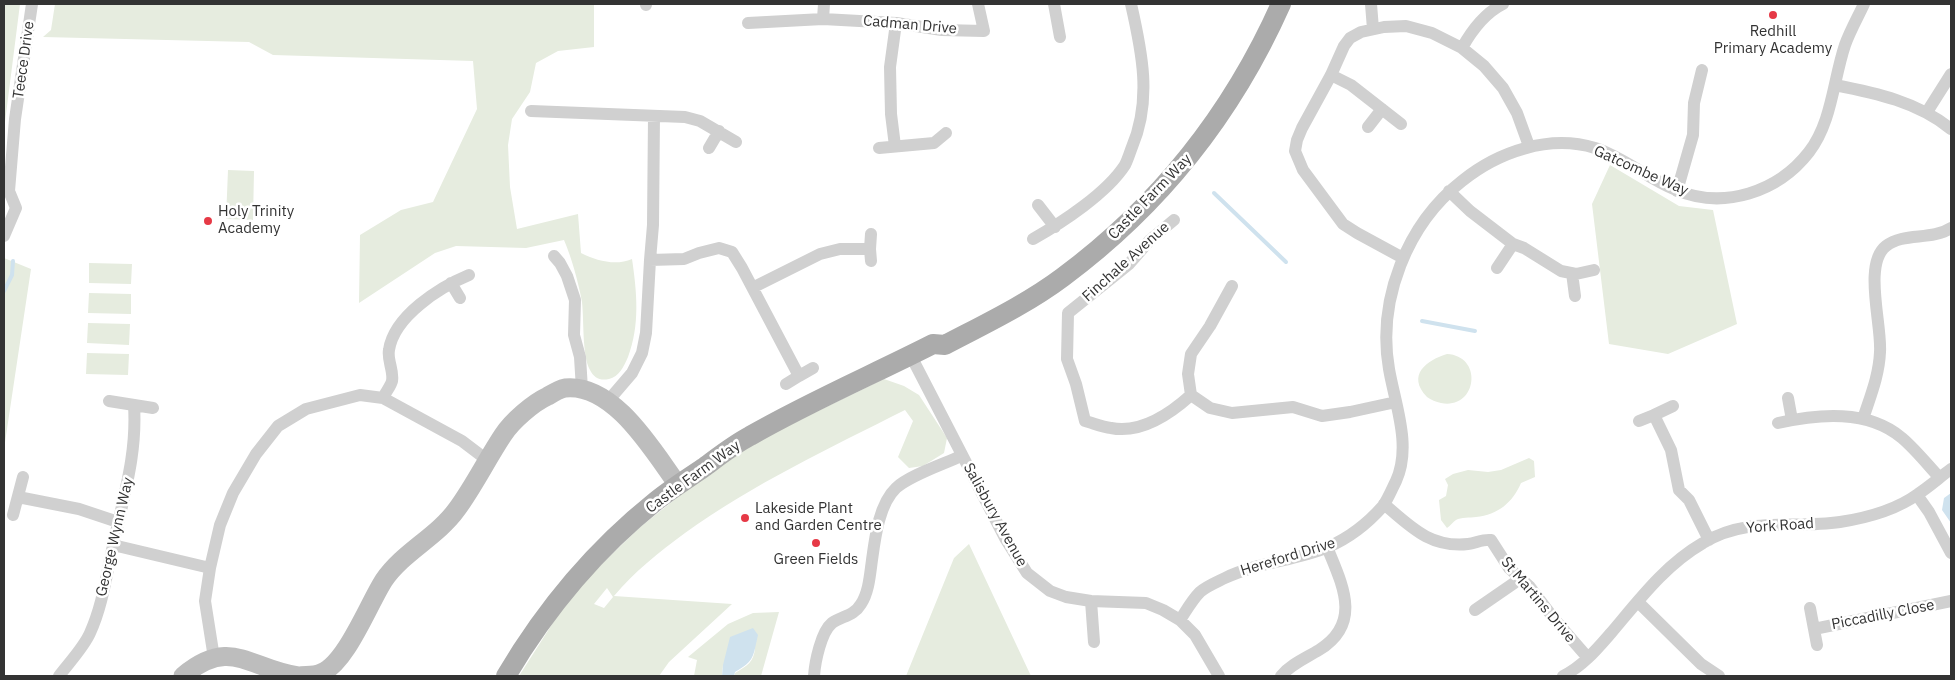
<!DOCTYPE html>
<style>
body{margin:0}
#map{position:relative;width:1955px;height:680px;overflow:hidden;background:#fff;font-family:"IBM Plex Sans",sans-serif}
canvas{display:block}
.frame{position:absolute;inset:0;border:5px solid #333;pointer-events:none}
</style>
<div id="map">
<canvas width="1955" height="680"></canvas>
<div class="frame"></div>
</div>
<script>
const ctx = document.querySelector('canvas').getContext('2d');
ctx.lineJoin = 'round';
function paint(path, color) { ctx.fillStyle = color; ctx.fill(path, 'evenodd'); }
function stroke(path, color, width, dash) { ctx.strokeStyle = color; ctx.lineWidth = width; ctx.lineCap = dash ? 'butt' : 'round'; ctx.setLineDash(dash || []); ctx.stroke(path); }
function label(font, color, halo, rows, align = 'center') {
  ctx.font = font + ' "IBM Plex Sans",sans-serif'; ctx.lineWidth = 5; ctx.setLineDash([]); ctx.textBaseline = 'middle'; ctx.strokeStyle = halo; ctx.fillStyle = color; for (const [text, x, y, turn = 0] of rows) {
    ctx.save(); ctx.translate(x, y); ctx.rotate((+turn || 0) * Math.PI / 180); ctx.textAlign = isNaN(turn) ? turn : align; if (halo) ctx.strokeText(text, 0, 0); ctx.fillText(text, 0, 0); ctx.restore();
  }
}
paint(new Path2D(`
 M 4,4 L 20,4 L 4,130 Z
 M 55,4 L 594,4 L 594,47 L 558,51 L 536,63 L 530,92 L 512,119 L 508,145 L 510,187 L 517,229 L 578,214 L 581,253 C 597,261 616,266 632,259 C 637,293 640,325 628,357 C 624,366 619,377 609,379 C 600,381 594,378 590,370 C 582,356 584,319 582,302 C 578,281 572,259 564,240 L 526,248 L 456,246 L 435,253 L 359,303 L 360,235 L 401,210 L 433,202 L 477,109 L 473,61 L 273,55 L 249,42 L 43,37 L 51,30 Z
 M 1610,165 L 1679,206 L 1713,210 L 1737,324 L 1668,354 L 1609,344 L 1592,204 Z
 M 228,170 L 254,171 L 253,220 L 226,219 Z
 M 4,258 L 31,269 L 4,449 Z
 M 89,263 L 132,264 L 131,284 L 89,283 Z
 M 89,293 L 131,294 L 131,314 L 88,313 Z
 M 88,323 L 130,324 L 129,345 L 87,343 Z
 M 87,353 L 129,354 L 128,375 L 86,374 Z
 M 1447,354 C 1484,356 1477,410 1441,403 C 1436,402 1431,400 1427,397 C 1406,375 1427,360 1447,354 Z
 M 884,379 L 904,386 L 919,395 L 947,438 L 944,453 L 923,466 L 909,468 L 898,457 L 913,421 L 905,410 C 830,448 753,484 685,533 C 659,552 634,572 614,596 L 732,604 L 669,662 L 659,676 L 519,676 L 572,593 L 639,528 L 698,481 L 764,437 ZM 607,588 L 613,597 L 604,608 L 594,604 Z
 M 1529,458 L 1534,461 L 1535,477 L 1521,483 C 1513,502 1498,515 1476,517 C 1470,518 1461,517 1456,520 C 1453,522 1450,526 1447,528 L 1441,520 L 1439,500 L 1446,496 L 1448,485 L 1445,479 L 1453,474 L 1468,470 L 1488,472 L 1501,470 Z
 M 969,544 L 1031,676 L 906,676 L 954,558 Z
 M 779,612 L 761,676 L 734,676 L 735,673 C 747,666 754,662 755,648 L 723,665 L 722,676 L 694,676 L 697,660 L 688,657 L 728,624 L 753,613 Z`), '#e6ecdf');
paint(new Path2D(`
 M 1951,493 L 1951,523 L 1942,510 L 1944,498 Z
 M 753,628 L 758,635 C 753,656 755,661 735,672 L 734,676 L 722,676 L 723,665 L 730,637 Z`), '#cfe2ee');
stroke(new Path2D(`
 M 1214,193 L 1286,262
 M 4,291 L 12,275 L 13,261
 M 1422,321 L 1475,331`), '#cfe2ee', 4);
stroke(new Path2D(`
 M 824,4 L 823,19 L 896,23 L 942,30 L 984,31 L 978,4
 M 1054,4 L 1060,37
 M 1371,4 L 1373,29
 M 646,5 L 646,4
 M 748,23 L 823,19
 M 1462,48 C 1472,30 1485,13 1503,4
 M 1331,75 L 1351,85 L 1401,124
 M 1835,85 C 1876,93 1918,102 1951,129
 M 531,111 L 685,117 L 700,121 L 736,142
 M 1927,112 L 1951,74
 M 1368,127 L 1382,109
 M 895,146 L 891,114 L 890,67 L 896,23
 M 709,148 L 719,131
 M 879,148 L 934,143 L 946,133
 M 1449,191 L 1470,211 L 1513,244 L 1524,248 L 1561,271 L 1576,274 L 1594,270
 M 1677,191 L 1693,135 L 1694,103 L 1702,70
 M 1038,205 L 1055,227
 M 1174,220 L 1150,240 L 1129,264 L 1068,313 L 1067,359 L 1076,384 L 1085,421 C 1093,423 1102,427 1111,428 C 1141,434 1170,414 1191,395 L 1188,374 L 1191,354 L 1210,326 L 1232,286
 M 4,236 L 16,208 L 9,191 L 15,119 L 32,4
 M 1033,239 C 1063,222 1107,193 1125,165 C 1128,159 1130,152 1132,147 C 1152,100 1142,52 1131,4
 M 870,249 L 871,234
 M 554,256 L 560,263 L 567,276 L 575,300 L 574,335 L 580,357 L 582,389
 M 1403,258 L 1357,233 L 1343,224 L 1303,170 L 1295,151 L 1297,140 L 1302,128 L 1331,75 L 1344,46 L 1350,38 L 1361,32 L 1384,27 L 1406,26 L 1432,33 L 1462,48 L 1484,66 L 1503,88 L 1517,113 L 1529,146
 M 650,260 L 653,225 L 654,116
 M 1497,268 L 1513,244
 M 1572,273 L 1575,296
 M 451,283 L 460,298
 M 754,287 L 820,254 L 840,249 L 870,249 L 871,261
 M 911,356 L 1005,538 L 1027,573 L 1050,591 L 1066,597 L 1091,601 L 1146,603 L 1163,610 L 1180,620 L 1195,635 L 1219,676
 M 799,376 L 813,368
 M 1191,395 L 1210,408 L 1232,413 L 1293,407 L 1322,416 L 1350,412 L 1396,402
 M 383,398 C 385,393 391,386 392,381 C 394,371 387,360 389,350 C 394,316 440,287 469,275
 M 1788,398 L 1792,420
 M 109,401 L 153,408
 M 608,401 L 632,373 L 642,353 L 646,333 L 650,260 L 684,259 L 699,253 L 719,248 L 732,252 L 742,268 L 799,376 L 786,384
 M 1673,406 L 1654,415 L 1671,450 L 1679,490 L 1689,500 L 1709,540
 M 1863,419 C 1870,397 1879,376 1880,352 C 1882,325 1863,264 1886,246 C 1904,232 1931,241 1951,228
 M 1639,421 L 1654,415
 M 1778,423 C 1818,414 1868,409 1902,438 C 1915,449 1927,464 1939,477
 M 1917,495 L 1929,512 L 1951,553
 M 18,497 L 79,509 L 118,522
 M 1384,504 C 1411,527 1430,548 1468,544 C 1476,543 1483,539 1491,540 L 1509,568 L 1530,587 L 1555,620 L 1588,658
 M 13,515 L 23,477
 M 113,545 L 210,568
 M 1091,601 L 1094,642
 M 1638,602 L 1701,664 L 1719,676
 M 1810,608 L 1817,645
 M 1475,610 L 1520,579
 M 1180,620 C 1186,611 1192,600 1200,592 C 1207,586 1217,582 1225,578 C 1258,562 1295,561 1328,547 C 1349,538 1368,523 1383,506 C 1388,499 1392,489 1396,481 C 1412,446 1395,404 1389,369 C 1377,300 1407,224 1462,181 C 1498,152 1549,134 1595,148 C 1625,158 1648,179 1676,190 C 1724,210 1778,192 1809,152 C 1832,122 1833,81 1845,45 C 1850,31 1858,17 1864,4
 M 1814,629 L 1951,601
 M 214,658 L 205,601 L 210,568 L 220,525 L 233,493 L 256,454 L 278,426 L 306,409 L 360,395 L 383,398 L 462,441 L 487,460
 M 59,676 C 68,664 84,647 90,633 C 104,602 107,569 115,537 C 125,491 137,452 134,405
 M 814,676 C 815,662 821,632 832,623 C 842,616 854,616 861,604 C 869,592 870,574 872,560 C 875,538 879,504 896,488 C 910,475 944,464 961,456
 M 1281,676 C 1291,664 1306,658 1319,650 C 1363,623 1342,584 1327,547
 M 1563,676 C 1583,666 1597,649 1611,633 C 1639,600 1665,565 1703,543 C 1747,516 1792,529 1840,522 C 1866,518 1896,510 1918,494 C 1930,486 1940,477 1951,469`), '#d0d0d0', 12);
stroke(new Path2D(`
 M 183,676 C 231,636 249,669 298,676
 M 299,676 C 305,675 315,676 321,673 C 346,664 369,603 384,580 C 403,552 437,537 457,509 C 474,486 487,459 503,435 C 512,421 533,403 548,396 C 553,393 560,389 565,388 C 614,383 653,451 678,485`), '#bdbdbd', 19);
stroke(new Path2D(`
 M 506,676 C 545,610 596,549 656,501 C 671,489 687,479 703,468 C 718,457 733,445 750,436 C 809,402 872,375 933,344 L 945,345 C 985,324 1027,304 1063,277 C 1160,205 1232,114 1281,4`), '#ababab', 20);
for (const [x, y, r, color] of [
 [1773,15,5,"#e63946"],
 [208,221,5,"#e63946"],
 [745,518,5,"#e63946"],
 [816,543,5,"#e63946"]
]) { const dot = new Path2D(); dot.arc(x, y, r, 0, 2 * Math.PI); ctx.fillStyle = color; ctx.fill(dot); stroke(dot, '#fff', 2); }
label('15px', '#333', '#fff', [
 ["Cadman Drive",910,25,5],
 ["Teece Drive",24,60,-82],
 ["Gatcombe Way",1641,171,24],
 ["Castle Farm Way",1150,197,-46],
 ["Finchale Avenue",1126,262,-42],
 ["Castle Farm Way",693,477,-36],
 ["Salisbury Avenue",995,515,61],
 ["York Road",1780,526,-4],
 ["George Wynn Way",115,537,-77],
 ["Hereford Drive",1288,557,-17],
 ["St Martins Drive",1538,600,50],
 ["Piccadilly Close",1883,615,-11]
]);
label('15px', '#333', '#fff', [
 ["Redhill",1773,32],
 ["Primary Academy",1773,49],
 ["Holy Trinity",218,212,"left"],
 ["Academy",218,229,"left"],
 ["Lakeside Plant",755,509,"left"],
 ["and Garden Centre",755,526,"left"],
 ["Green Fields",816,560]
]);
</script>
